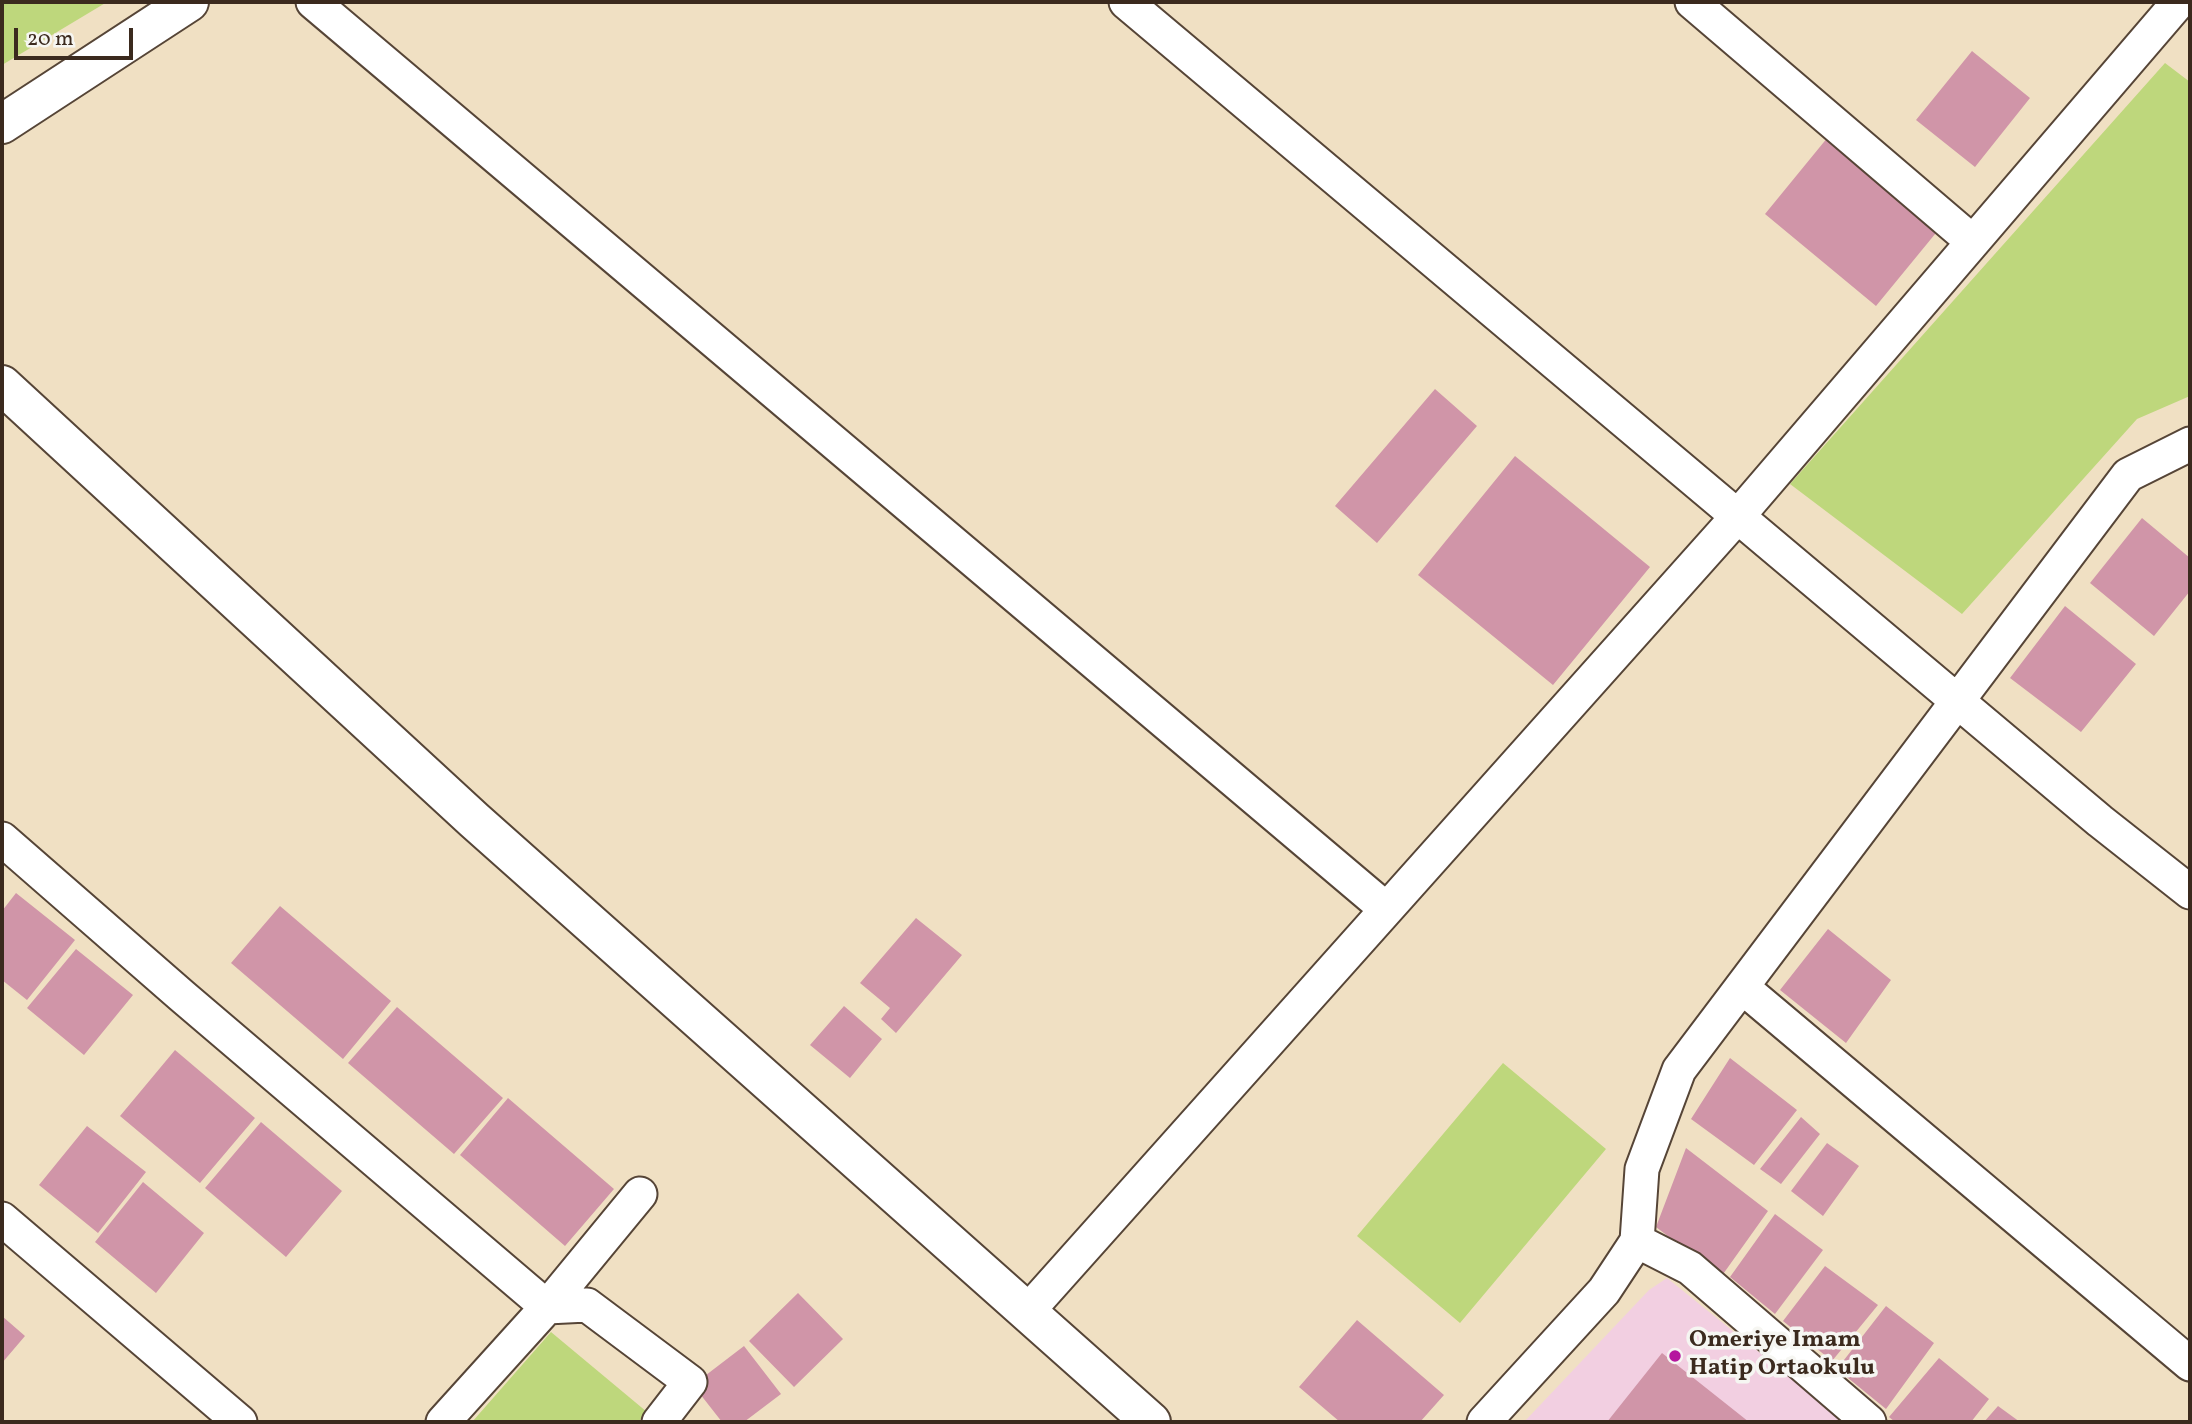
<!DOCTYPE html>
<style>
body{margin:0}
#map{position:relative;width:2192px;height:1424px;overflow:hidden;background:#f0e0c3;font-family:Vollkorn,serif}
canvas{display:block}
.frame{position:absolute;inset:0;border:4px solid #3b2a1e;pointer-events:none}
.scale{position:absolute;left:14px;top:28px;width:119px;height:32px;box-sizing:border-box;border:4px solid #3b2a1e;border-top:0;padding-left:9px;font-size:21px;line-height:24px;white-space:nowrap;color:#3b2a1e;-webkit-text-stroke:5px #f6f6f2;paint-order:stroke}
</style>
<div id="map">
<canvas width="2192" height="1424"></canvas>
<div class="frame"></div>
<div class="scale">20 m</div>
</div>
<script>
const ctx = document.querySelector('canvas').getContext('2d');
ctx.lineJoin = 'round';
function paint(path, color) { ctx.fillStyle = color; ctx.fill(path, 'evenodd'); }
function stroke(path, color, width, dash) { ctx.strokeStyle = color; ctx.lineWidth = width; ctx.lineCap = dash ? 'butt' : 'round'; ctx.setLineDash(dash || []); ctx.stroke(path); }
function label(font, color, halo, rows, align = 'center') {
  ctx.font = font + ' Vollkorn,serif'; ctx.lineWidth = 7; ctx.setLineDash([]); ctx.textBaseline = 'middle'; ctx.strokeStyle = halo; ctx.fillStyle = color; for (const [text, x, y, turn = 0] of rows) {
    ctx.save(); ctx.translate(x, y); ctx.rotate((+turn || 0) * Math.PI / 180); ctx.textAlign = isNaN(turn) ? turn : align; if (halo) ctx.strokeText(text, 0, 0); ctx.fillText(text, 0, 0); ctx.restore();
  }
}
paint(new Path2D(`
 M 1667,1278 L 1846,1422 L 1524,1422 L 1649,1290 Z`), '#f2cfe1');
paint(new Path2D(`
 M 2,2 L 107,2 L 2,65 Z
 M 2165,63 L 2190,82 L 2190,396 L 2137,419 L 1962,614 L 1790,484 Z
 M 1503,1063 L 1606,1149 L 1460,1323 L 1357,1236 Z
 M 551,1332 L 647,1412 L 638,1422 L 472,1422 Z`), '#bed77c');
paint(new Path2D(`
 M 1972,51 L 2030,98 L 1975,167 L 1916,120 Z
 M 1828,137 L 1940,228 L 1876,306 L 1765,214 Z
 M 1435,389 L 1477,426 L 1377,543 L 1335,506 Z
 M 1515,456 L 1650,567 L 1553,685 L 1418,575 Z
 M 2142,518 L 2190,558 L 2190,591 L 2154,636 L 2090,583 Z
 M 2065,606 L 2136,664 L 2081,732 L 2010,678 Z
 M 16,893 L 75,940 L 27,1000 L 2,980 L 2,911 Z
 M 280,906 L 391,1001 L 343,1059 L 231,963 Z
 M 916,918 L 962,955 L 896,1033 L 881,1019 L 890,1008 L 860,983 Z
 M 1828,929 L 1891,980 L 1846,1043 L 1780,990 Z
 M 76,949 L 133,995 L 84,1055 L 27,1008 Z
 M 844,1006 L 882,1039 L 850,1078 L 810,1045 Z
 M 397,1007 L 503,1098 L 454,1154 L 348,1063 Z
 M 175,1050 L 255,1118 L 200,1183 L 120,1116 Z
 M 1730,1058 L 1797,1110 L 1754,1165 L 1691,1119 Z
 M 508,1098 L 614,1189 L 565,1246 L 460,1155 Z
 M 1801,1117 L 1820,1134 L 1781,1184 L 1760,1169 Z
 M 261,1122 L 342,1191 L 286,1257 L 205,1188 Z
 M 87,1126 L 146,1172 L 98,1233 L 39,1185 Z
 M 1827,1143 L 1859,1166 L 1823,1216 L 1791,1191 Z
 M 1686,1148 L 1768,1211 L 1721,1277 L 1656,1227 Z
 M 143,1182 L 204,1233 L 156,1293 L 95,1242 Z
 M 1775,1214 L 1823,1250 L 1775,1314 L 1730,1277 Z
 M 1825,1266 L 1878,1305 L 1832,1361 L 1783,1321 Z
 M 798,1293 L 843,1339 L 794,1387 L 749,1341 Z
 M 1886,1306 L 1934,1343 L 1886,1409 L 1837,1369 Z
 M 2,1316 L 25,1336 L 2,1363 Z
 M 1357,1320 L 1444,1395 L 1420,1422 L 1340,1422 L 1299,1387 Z
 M 744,1346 L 781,1394 L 744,1422 L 722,1422 L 693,1385 Z
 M 1662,1353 L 1749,1422 L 1607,1422 Z
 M 1939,1358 L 1989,1399 L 1971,1422 L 1895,1422 L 1889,1417 Z
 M 1998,1406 L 2020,1422 L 1984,1422 Z`), '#d095a8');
const street = new Path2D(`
 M 313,2 L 1386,909
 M 1126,2 L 2100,821 L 2190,892
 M 1692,2 L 1973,242
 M 2,839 L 182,996 L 547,1307 L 587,1305 L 690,1382 L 659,1422
 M 1742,987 L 2190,1364
 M 2,1219 L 240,1422
 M 1637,1241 L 1690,1268 L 1869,1422
 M 1027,1312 L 1738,516 L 2177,4
 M 443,1422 L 547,1307 L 640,1194
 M 1484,1422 L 1604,1291 L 1637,1241 L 1642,1169 L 1679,1070 L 2128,475 L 2190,444`);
const secondary = new Path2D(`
 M 2,124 L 189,2
 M 2,385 L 474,820 L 1151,1422`);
stroke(street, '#564537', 37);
stroke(secondary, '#564537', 42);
stroke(street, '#fff', 33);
stroke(secondary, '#fff', 38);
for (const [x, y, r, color] of [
 [1675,1356,7,"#b5179e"]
]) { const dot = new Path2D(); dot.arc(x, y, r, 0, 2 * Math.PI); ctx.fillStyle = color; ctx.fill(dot); stroke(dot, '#f6f6f2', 2.5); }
label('bold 24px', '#3b2a1e', '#f6f6f2', [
 ["Omeriye Imam",1689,1342],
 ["Hatip Ortaokulu",1689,1370]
], 'left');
</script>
